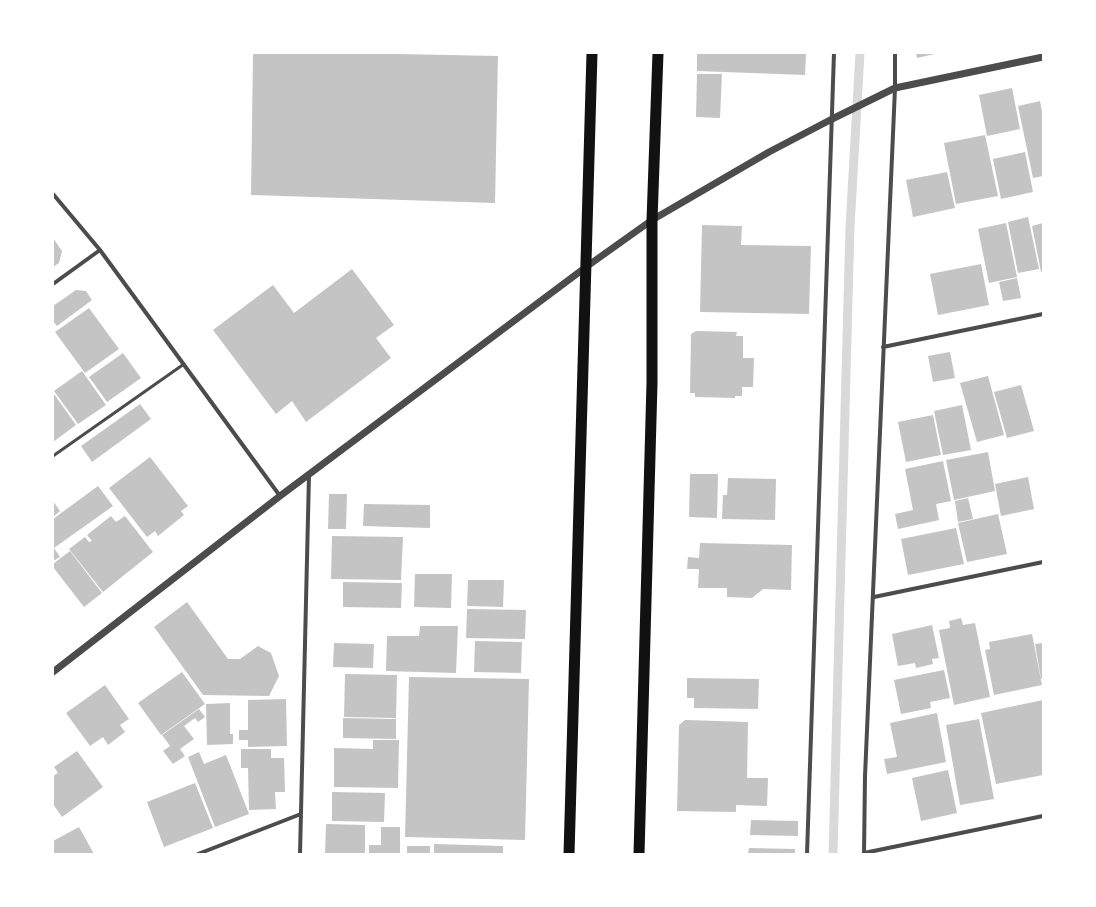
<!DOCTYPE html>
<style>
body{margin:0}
#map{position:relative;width:1096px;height:907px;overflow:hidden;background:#fff;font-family:Lato,sans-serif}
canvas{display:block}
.frame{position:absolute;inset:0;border:54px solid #fff;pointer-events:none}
</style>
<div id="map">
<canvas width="1096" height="907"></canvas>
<div class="frame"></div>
</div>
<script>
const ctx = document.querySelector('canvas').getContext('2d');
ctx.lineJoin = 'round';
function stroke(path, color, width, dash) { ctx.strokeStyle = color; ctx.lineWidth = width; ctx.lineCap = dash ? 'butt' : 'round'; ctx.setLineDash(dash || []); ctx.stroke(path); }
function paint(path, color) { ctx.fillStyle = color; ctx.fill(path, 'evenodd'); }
stroke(new Path2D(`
 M 833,854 L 850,227 L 860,53`), '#d9d9d9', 9);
paint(new Path2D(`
 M 253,53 L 348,53 L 498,56 L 495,203 L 251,195 Z
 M 697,53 L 806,53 L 805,75 L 697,71 Z
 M 916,53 L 935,53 L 935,54 L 917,58 Z
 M 697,74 L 722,74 L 720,118 L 696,117 Z
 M 1012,88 L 1020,129 L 987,136 L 979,95 Z
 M 1040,101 L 1043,117 L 1043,176 L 1033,178 L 1018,106 Z
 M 985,135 L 998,196 L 956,204 L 944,143 Z
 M 1025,152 L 1033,192 L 1001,199 L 993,159 Z
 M 947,172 L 955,208 L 913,217 L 906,180 Z
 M 1028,217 L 1039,269 L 1018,273 L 1008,222 Z
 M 1006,223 L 1017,277 L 989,283 L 978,229 Z
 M 1043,223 L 1043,271 L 1041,272 L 1032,226 Z
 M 702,225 L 742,226 L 741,245 L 811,246 L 809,314 L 700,312 Z
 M 53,238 L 62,251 L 59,263 L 53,267 Z
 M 981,264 L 989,305 L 938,315 L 930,274 Z
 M 352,269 L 394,325 L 376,338 L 391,358 L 306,422 L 292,401 L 276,414 L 213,330 L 273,285 L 294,313 Z
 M 1017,278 L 1021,298 L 1003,301 L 999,282 Z
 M 76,290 L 86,291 L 92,300 L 57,326 L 53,321 L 53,306 Z
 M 89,308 L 119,349 L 85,373 L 55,332 Z
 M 696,331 L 737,332 L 736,336 L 743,336 L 743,358 L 754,358 L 753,387 L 742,387 L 742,396 L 735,396 L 735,398 L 695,397 L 695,393 L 690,393 L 691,334 Z
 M 950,352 L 955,378 L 933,382 L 928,356 Z
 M 123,353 L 141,378 L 107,402 L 89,377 Z
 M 82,371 L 106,405 L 78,424 L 54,391 Z
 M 988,376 L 1004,435 L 977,442 L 960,383 Z
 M 1021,385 L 1034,431 L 1007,438 L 994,392 Z
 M 54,394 L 76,425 L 53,442 L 53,395 Z
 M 140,404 L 151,419 L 92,462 L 81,446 Z
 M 962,405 L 971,450 L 943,455 L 934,411 Z
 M 933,415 L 941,455 L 906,462 L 898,422 Z
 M 988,452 L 995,491 L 954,500 L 946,460 Z
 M 150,457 L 188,506 L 181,511 L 184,515 L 158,536 L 155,531 L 147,537 L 109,488 Z
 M 943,461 L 951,501 L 936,504 L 939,520 L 898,529 L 895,514 L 913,510 L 905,469 Z
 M 690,474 L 718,474 L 717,518 L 689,517 Z
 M 1028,477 L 1034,509 L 1001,516 L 995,484 Z
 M 728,478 L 776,479 L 775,520 L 722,519 L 723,495 L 727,495 Z
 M 98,486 L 113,506 L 54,548 L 60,557 L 53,561 L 53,519 Z
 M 329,494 L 347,494 L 346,529 L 328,529 Z
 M 968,498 L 973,519 L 958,522 L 955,501 Z
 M 53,501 L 60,511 L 53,517 Z
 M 364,504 L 430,505 L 430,528 L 363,526 Z
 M 998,514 L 1007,554 L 967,562 L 958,523 Z
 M 111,516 L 116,522 L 125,516 L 153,552 L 103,592 L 69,549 L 85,537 L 89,542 L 92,541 L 87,535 Z
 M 956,528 L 964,564 L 908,575 L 901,539 Z
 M 332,536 L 403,537 L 401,580 L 331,579 Z
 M 700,543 L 792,545 L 791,590 L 763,589 L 752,598 L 727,597 L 727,588 L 698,588 L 699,569 L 687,569 L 688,557 L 699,558 Z
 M 70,551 L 102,593 L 84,607 L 53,567 L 53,564 Z
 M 415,574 L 452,574 L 451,608 L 414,607 Z
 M 468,580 L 504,580 L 503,607 L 467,606 Z
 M 343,582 L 402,583 L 401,608 L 343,607 Z
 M 187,602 L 228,659 L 240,659 L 258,646 L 271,653 L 279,676 L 269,696 L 203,695 L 154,627 Z
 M 467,609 L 526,610 L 525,639 L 466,638 Z
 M 961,618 L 963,625 L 975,623 L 990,697 L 954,705 L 939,630 L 950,628 L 949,621 Z
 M 932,625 L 939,658 L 932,659 L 933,664 L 916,668 L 915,663 L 898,666 L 892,634 Z
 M 420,626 L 458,626 L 456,673 L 386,671 L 387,636 L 419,636 Z
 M 1032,634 L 1042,685 L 994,695 L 985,650 L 990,649 L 989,642 Z
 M 475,641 L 522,642 L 521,673 L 474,672 Z
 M 334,643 L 374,644 L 373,668 L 333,667 Z
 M 1043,643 L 1043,678 L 1041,679 L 1035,644 Z
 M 944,670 L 950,698 L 930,702 L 931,708 L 901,714 L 894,680 Z
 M 182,672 L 205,704 L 161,735 L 138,703 Z
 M 345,674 L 397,675 L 396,718 L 344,717 Z
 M 409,677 L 529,679 L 525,840 L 405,837 Z
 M 687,678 L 759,679 L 758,709 L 694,708 L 694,698 L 687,698 Z
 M 105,685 L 129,719 L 120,725 L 125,732 L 108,745 L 103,737 L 90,746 L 66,713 Z
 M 286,699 L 287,746 L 248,747 L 248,740 L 239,740 L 239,730 L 248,730 L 248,700 Z
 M 1043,700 L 1043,775 L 996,784 L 981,713 Z
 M 230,703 L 230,734 L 233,734 L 233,744 L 207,745 L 206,704 Z
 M 199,709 L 205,717 L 198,722 L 195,718 L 184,726 L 194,739 L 180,749 L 185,756 L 173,764 L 163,751 L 170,746 L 162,735 Z
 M 937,713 L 946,762 L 887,774 L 884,759 L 897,757 L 890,723 Z
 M 343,718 L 396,719 L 396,739 L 343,738 Z
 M 979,719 L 994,799 L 960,805 L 946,725 Z
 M 685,720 L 748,722 L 747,778 L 768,778 L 767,806 L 736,805 L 736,812 L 677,811 L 679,725 Z
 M 373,740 L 399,740 L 398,788 L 334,787 L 334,748 L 373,749 Z
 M 241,749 L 271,749 L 271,758 L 284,758 L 285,792 L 275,792 L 276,809 L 249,810 L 248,768 L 241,768 Z
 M 77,751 L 103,787 L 62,817 L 53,804 L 53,776 L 58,773 L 54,767 Z
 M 199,752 L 204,764 L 226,755 L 249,814 L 215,827 L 188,757 Z
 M 948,770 L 957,813 L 921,821 L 912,778 Z
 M 195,783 L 213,828 L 164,847 L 147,802 Z
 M 332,792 L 385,793 L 384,822 L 332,821 Z
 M 751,820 L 798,821 L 798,836 L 750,835 Z
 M 326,824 L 365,825 L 365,854 L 325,854 Z
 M 79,827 L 94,854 L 53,854 L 53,841 Z
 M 381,827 L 400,827 L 400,854 L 369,854 L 369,845 L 381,845 Z
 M 434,844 L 503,846 L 503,854 L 434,854 Z
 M 407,846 L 430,846 L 430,854 L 407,854 Z
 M 749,848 L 795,849 L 795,854 L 748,854 Z`), '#c4c4c4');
stroke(new Path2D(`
 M 53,456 L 184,364`), '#4c4c4c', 3);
stroke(new Path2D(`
 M 53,194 L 100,250 L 280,496
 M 53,284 L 100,250
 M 883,347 L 1043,314
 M 874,597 L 1043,562
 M 864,853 L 1043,816
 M 198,854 L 301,814
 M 300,854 L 309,475
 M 807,854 L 834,53
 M 864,854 L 865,776 L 895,88 L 895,53`), '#4c4c4c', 4);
stroke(new Path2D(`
 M 53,672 L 280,496 L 586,267 L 652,220 L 769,152 L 832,119 L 895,88 L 1043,57`), '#4c4c4c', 7);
stroke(new Path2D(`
 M 569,854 L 592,53
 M 639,854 L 652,383 L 652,220 L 658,53`), '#111', 11);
</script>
